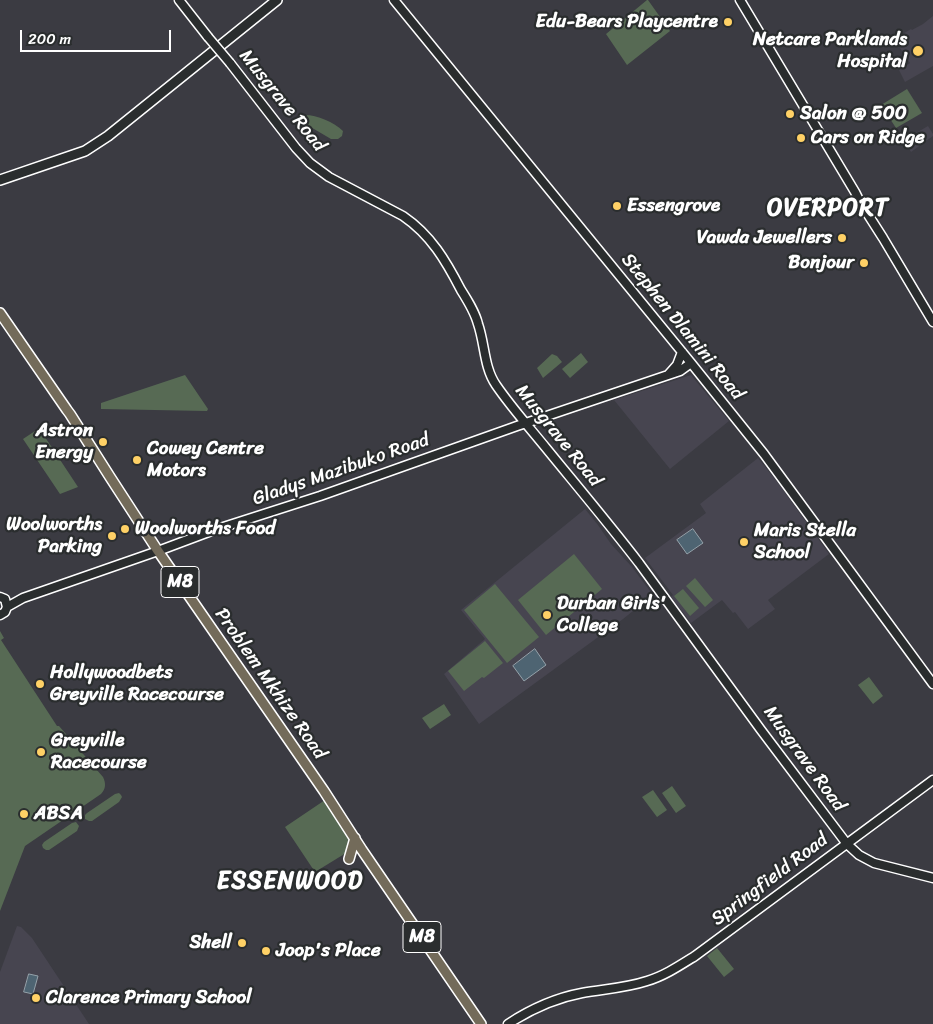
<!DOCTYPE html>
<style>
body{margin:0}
#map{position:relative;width:933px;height:1024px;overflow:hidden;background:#3b3b42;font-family:Sriracha,sans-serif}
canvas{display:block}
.scale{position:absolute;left:20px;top:30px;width:151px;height:22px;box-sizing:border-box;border:2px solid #fff;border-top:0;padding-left:6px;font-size:15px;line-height:18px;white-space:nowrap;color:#fff;-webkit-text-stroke:4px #2a2d2e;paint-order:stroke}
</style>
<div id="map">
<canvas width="933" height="1024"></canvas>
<div class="scale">200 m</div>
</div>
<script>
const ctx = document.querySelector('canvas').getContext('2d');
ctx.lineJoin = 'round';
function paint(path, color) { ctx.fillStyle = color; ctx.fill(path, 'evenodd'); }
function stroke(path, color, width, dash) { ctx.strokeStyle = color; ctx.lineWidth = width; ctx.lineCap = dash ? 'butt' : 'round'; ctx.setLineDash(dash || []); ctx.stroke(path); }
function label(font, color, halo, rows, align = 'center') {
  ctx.font = font + ' Sriracha,sans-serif'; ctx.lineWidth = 4.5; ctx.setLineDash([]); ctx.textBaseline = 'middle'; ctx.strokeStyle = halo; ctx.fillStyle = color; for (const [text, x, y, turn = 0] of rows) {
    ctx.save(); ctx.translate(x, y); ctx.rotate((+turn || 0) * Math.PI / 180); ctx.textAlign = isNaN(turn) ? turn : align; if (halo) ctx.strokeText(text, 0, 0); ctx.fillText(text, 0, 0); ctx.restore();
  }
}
paint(new Path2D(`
 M 933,16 L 933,66 L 905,82 L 899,70 L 910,63 L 894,39 L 911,29 L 912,30 L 923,24 Z
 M 928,126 L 933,134 L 933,136 L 911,152 L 904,140 Z
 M 691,375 L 729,421 L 670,469 L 614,400 Z
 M 758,458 L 778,483 L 829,554 L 768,600 L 775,609 L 748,629 L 735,612 L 733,613 L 722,600 L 691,623 L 671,597 L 673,595 L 645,558 L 706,513 L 700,504 Z
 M 585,509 L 598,525 L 611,544 L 632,567 L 653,595 L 623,619 L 479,724 L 444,674 L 485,639 L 461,610 Z
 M 17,926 L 21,927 L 32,938 L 89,1024 L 0,1024 L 0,972 Z`), '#474550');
paint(new Path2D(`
 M 647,0 L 648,0 L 670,31 L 627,65 L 606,34 Z
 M 907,89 L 922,113 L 896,128 L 881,105 Z
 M 305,115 C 317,115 334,122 343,131 L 342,136 L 338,139 L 331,139 L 297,119 Z
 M 581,353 L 588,362 L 570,378 L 562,369 Z
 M 552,354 L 557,356 L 562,362 L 543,378 L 537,368 Z
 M 185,375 L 208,409 L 207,411 L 101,409 L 101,403 Z
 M 35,431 L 39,432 L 43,434 L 78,487 L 60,494 L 23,439 Z
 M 574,554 L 602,589 L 546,635 L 518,600 Z
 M 695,578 L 713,600 L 705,607 L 686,586 Z
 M 495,584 L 539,637 L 507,663 L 464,610 Z
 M 683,589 L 699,608 L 690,616 L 674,596 Z
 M 0,631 L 4,638 L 1,640 L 57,726 L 59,726 L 103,777 C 106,783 106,789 101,794 L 25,846 L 0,911 Z
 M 485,641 L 503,663 L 484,678 L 482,677 L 464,691 L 448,671 Z
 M 869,677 L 883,696 L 873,704 L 858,685 Z
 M 444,704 L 451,715 L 430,729 L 422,718 Z
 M 672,786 L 686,806 L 676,813 L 662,793 Z
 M 653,790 L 667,810 L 657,817 L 642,797 Z
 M 119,793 L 121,795 L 122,797 L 119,802 L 92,821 L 89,821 L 85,819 L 85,815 L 87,813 L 115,794 Z
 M 325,800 L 349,836 L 346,853 L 315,872 L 285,827 Z
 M 76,822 L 79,826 L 77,831 L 49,850 L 46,850 L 43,848 L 42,845 L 44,842 L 72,823 Z
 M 717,948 L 734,969 L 724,977 L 707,956 Z`), '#576a54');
const water = new Path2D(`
 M 693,529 L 703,543 L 687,554 L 677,540 Z
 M 535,649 L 546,665 L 524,681 L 513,666 Z
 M 29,974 L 38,976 L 33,994 L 24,992 Z`);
paint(water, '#4e6472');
stroke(water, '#95a2aa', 1);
const tertiary = new Path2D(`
 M 179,0 L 208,37
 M 394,0 L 691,363 L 764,454 L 933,684
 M 740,0 L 855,192 L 860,202 L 883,238 L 933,322
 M 230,63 L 296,148 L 310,163 L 329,177 L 403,216 C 431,235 446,261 461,290 C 468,301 475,312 478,324 C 485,344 484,368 496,385 C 511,407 529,427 546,448 C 577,486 609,524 639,563 L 761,730 L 847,844 L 859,855 L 874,863 L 933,878
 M 669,374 L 677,365 L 682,352
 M 0,597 L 5,599 L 7,607 L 5,612 L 0,615
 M 7,607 L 23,598 L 158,551 L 214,530 L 320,496 L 517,426 L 680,371 L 691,363
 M 508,1024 C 531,1009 555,998 582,993 C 604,989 626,988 647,981 C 664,976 679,966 695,956 L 933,780`);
const secondary = new Path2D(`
 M 0,180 L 85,151 L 108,136 L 277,0`);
const primary = new Path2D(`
 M 0,313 L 67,410 L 70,414 L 110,477 L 158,551 L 324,791 L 362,850 L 481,1024
 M 349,859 L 355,838`);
stroke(tertiary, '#fff', 11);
stroke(secondary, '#fff', 12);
stroke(primary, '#fff', 12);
stroke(tertiary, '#2a2d2e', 8);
stroke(secondary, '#2a2d2e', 9);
stroke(primary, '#736b5a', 9);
const tertiaryBridge = new Path2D(`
 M 208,37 L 230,63`);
stroke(tertiaryBridge, '#fff', 11, []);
stroke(tertiaryBridge, '#2a2d2e', 8);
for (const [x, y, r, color] of [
 [728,22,5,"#ffd166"],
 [918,51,6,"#ffd166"],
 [790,114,5,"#ffd166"],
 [801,138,5,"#ffd166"],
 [617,206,5,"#ffd166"],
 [842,238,5,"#ffd166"],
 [864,263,5,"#ffd166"],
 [103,442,5,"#ffd166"],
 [137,460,5,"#ffd166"],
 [125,529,5,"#ffd166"],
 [112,536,5,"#ffd166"],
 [744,542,5,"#ffd166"],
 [547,615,5,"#ffd166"],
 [40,684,5,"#ffd166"],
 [41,752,5,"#ffd166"],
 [24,814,5,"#ffd166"],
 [242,943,5,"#ffd166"],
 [266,951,5,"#ffd166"],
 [36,998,5,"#ffd166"]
]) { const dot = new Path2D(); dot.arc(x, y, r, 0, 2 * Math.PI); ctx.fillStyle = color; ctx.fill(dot); stroke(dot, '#2a2d2e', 2); }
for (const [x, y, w] of [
 [180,582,38],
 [422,937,38]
]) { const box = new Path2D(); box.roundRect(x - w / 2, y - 15.5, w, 31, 4); ctx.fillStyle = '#2a2d2e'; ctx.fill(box); stroke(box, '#fff', 1); }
label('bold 18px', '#fff', null, [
 ["M8",180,582],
 ["M8",422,937]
]);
label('bold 19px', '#fff', '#2a2d2e', [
 ["Edu-Bears Playcentre",718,22,"right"],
 ["Netcare Parklands",907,40,"right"],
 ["Hospital",907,62,"right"],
 ["Salon @ 500",800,114],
 ["Cars on Ridge",811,138],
 ["Essengrove",627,206],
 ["Vawda Jewellers",832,238,"right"],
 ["Bonjour",854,263,"right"],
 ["Astron",93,431,"right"],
 ["Energy",93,453,"right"],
 ["Cowey Centre",147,449],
 ["Motors",147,471],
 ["Woolworths",102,525,"right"],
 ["Parking",102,547,"right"],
 ["Woolworths Food",135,529],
 ["Maris Stella",754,531],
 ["School",754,553],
 ["Durban Girls'",557,604],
 ["College",557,626],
 ["Hollywoodbets",50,673],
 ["Greyville Racecourse",50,695],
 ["Greyville",51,741],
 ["Racecourse",51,763],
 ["ABSA",34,814],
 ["Shell",232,943,"right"],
 ["Joop's Place",276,951],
 ["Clarence Primary School",46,998]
], 'left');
label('19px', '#fff', '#2a2d2e', [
 ["Musgrave Road",282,101,51],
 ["Stephen Dlamini Road",682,327,51],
 ["Musgrave Road",558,436,51],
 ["Gladys Mazibuko Road",341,470,-19],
 ["Problem Mkhize Road",270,684,55],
 ["Musgrave Road",804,759,54],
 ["Springfield Road",770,880,-37]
]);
ctx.letterSpacing = '1px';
label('bold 24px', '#fff', '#2a2d2e', [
 ["OVERPORT",828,209],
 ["ESSENWOOD",290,882]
]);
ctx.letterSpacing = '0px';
</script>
